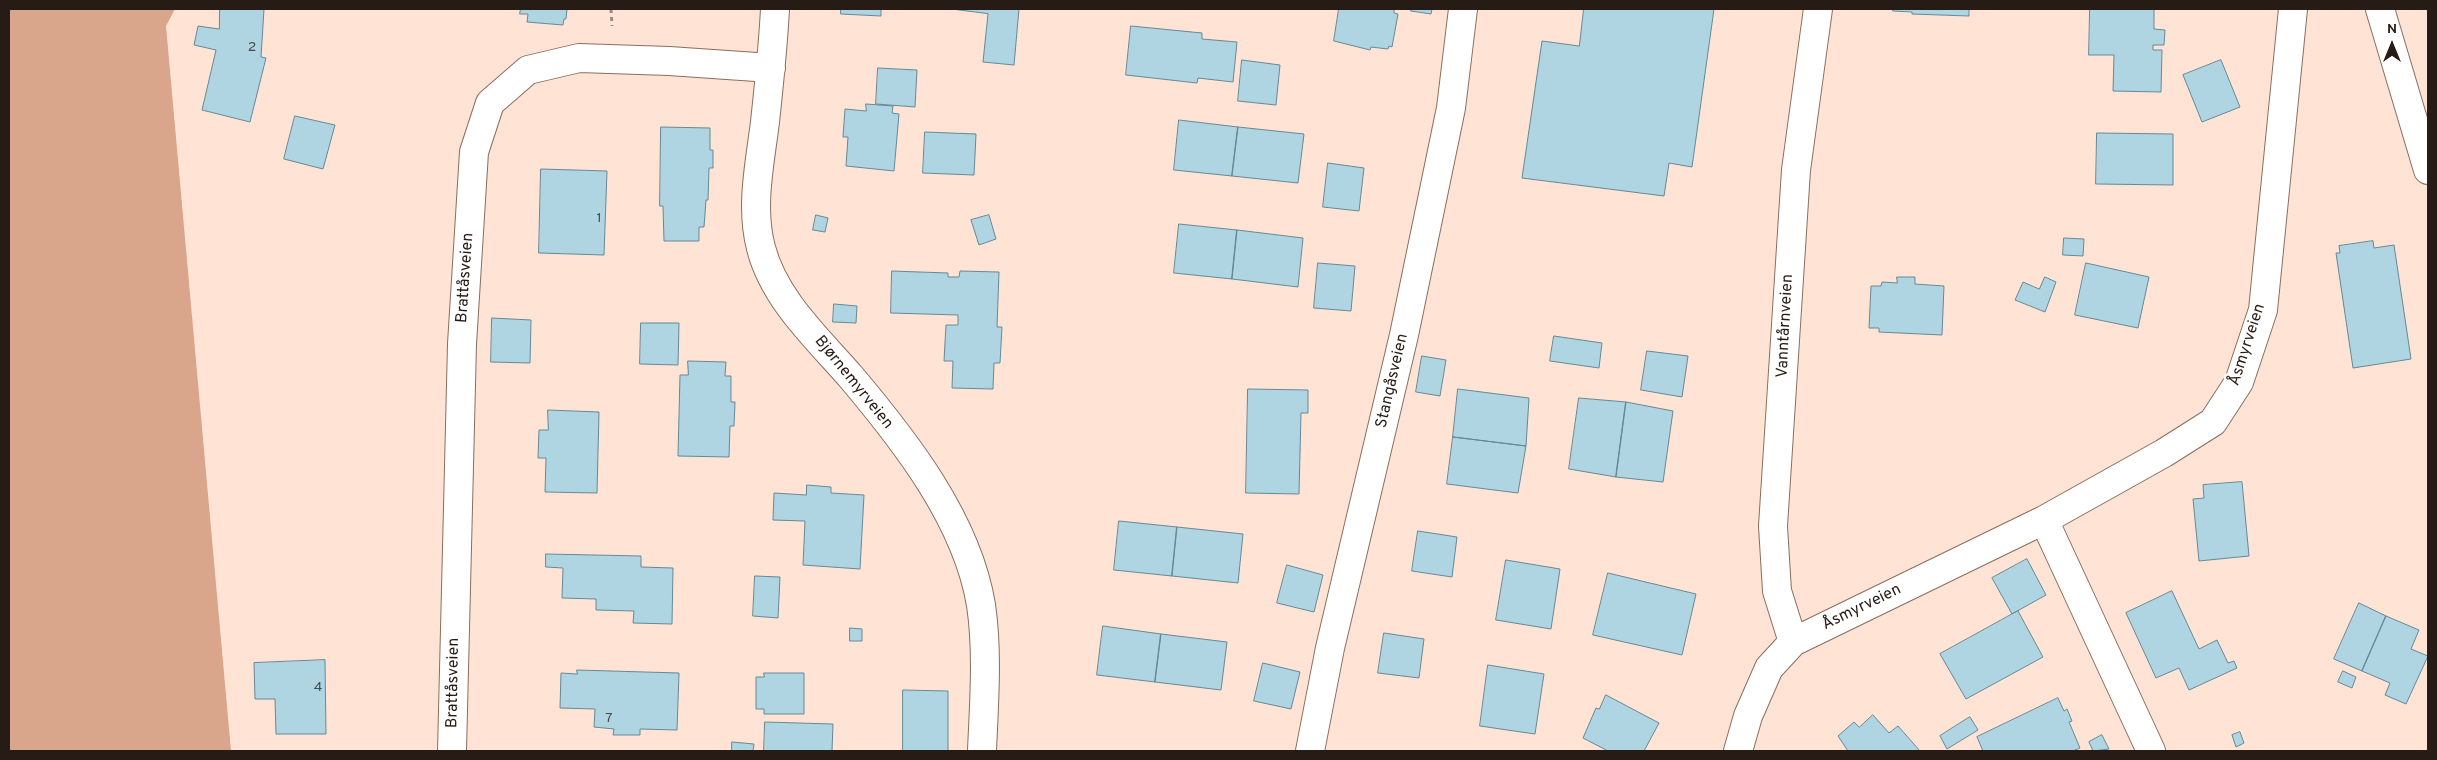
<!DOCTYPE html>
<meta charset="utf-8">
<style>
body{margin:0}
#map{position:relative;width:2437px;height:760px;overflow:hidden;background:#ffe4d6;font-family:Overpass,sans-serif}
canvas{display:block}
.frame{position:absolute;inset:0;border:10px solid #271b15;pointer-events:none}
.north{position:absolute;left:2367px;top:20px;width:50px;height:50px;-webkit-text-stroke:4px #fff;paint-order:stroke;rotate:0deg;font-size:14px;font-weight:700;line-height:20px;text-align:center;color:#271b15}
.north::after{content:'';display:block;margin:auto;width:18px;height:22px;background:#271b15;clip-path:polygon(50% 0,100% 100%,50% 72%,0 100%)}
</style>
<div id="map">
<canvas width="2437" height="760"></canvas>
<div class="frame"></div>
<div class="north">N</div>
</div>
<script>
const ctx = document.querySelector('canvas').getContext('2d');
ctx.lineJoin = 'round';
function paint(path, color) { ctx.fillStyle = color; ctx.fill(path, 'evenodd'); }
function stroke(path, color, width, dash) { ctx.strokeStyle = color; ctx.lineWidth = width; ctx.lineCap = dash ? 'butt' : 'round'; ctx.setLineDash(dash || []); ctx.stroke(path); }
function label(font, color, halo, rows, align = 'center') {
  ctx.font = font + ' Overpass,sans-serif'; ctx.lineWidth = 5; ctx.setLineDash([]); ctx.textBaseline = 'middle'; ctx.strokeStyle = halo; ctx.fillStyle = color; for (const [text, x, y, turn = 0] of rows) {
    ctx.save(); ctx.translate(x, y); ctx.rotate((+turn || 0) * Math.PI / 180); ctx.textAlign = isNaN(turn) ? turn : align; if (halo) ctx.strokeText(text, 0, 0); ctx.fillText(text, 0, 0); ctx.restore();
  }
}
paint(new Path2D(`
 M 9,9 L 175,9 L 166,26 L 231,751 L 9,751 Z`), '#d9a68b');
const building = new Path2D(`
 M 220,9 L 264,9 L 261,57 L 266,58 L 250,122 L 202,110 L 216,50 L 194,45 L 198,26 L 219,29 Z
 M 521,9 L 567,9 L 566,19 L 564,19 L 563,25 L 527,22 L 528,14 L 520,14 Z
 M 841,9 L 881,9 L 881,16 L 841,14 Z
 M 952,9 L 1019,9 L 1014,65 L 983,62 L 988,14 Z
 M 1339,9 L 1394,9 L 1394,13 L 1398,14 L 1392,47 L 1389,46 L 1388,49 L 1371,47 L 1370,50 L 1334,41 Z
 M 1411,9 L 1432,9 L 1431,14 L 1411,11 Z
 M 1584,9 L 1714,9 L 1692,167 L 1669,163 L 1664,196 L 1522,178 L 1542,41 L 1579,46 Z
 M 1893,9 L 1969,9 L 1969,16 L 1912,14 L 1912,12 L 1893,11 Z
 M 2090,9 L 2154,9 L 2154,29 L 2165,30 L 2164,45 L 2153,45 L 2153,50 L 2162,50 L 2161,92 L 2113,91 L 2114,55 L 2089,55 Z
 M 1131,26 L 1202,33 L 1202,39 L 1237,42 L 1233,82 L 1198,78 L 1197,83 L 1126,75 Z
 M 1242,60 L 1280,65 L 1276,105 L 1238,101 Z
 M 2221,60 L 2240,107 L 2202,122 L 2183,75 Z
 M 878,68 L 917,70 L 915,107 L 876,104 Z
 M 866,104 L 893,106 L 892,113 L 899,114 L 894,171 L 846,166 L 848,137 L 843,137 L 845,109 L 866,111 Z
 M 295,116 L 335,125 L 323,169 L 284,159 Z
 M 1179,120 L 1238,127 L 1232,176 L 1174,170 Z
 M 661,127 L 710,128 L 710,150 L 713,150 L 713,168 L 709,168 L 708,200 L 706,200 L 704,227 L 699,227 L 699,241 L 664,241 L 663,206 L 660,206 Z
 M 1238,127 L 1304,134 L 1298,183 L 1232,176 Z
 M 925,132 L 976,134 L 974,175 L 923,173 Z
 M 2097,133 L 2173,134 L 2173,185 L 2096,184 Z
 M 1328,163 L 1364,168 L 1359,211 L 1323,207 Z
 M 541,169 L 607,171 L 604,255 L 539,253 Z
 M 816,215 L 828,218 L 825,232 L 813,230 Z
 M 989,215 L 996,239 L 979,245 L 971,220 Z
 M 1179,224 L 1237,230 L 1232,279 L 1174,273 Z
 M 1237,230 L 1303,238 L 1298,287 L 1232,279 Z
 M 2064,238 L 2084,239 L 2083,256 L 2063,255 Z
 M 2373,241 L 2374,248 L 2394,245 L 2411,359 L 2353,368 L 2336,253 L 2340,253 L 2339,246 Z
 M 1318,263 L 1355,266 L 1351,311 L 1314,308 Z
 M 2086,263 L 2149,277 L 2138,328 L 2075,315 Z
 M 892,271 L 948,273 L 948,277 L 959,277 L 960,271 L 999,272 L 997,327 L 1002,327 L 1000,363 L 994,363 L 993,389 L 952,388 L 953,361 L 944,361 L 946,325 L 958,325 L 958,315 L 891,313 Z
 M 1897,277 L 1915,277 L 1915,284 L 1944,286 L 1942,335 L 1879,332 L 1879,328 L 1869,328 L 1871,286 L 1881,286 L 1882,282 L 1897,283 Z
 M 2045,277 L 2056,282 L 2045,312 L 2015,300 L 2023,282 L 2039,289 Z
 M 834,304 L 857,306 L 856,323 L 833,322 Z
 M 492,318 L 531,320 L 530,363 L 491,362 Z
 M 641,323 L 679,323 L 678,365 L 640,364 Z
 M 1554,336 L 1602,343 L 1599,368 L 1550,361 Z
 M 1647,351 L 1688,356 L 1682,397 L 1641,390 Z
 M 1422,356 L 1446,360 L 1440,396 L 1416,392 Z
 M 688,361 L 726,362 L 725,376 L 731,376 L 731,402 L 735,402 L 734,426 L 730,426 L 729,457 L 678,456 L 680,375 L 688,375 Z
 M 1248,389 L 1308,390 L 1308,413 L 1301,413 L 1299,494 L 1246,493 Z
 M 1458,389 L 1529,398 L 1526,446 L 1453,437 Z
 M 1579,398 L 1626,402 L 1616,477 L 1569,469 Z
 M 1626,402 L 1673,411 L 1663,482 L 1616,477 Z
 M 548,410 L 599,412 L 597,493 L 545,492 L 546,458 L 538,458 L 539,430 L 548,430 Z
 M 1453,437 L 1526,446 L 1518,493 L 1447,484 Z
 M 2242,482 L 2249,556 L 2199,561 L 2193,499 L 2204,498 L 2203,485 Z
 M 807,485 L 831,487 L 831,493 L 864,495 L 860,569 L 803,565 L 805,521 L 773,520 L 774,493 L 806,495 Z
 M 1119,521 L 1177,527 L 1172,576 L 1114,570 Z
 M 1177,527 L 1243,534 L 1238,583 L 1172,576 Z
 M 1418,531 L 1457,537 L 1452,577 L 1412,571 Z
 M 546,554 L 641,556 L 641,567 L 673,568 L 672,624 L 633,623 L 634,611 L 596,610 L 596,599 L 562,598 L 563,568 L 546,567 Z
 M 2027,559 L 2046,595 L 2012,614 L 1992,578 Z
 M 1506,560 L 1560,569 L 1551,629 L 1496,620 Z
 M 1287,565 L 1323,575 L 1314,612 L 1277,603 Z
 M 1608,573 L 1696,594 L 1682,655 L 1593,635 Z
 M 755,576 L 780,577 L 778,618 L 753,616 Z
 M 2172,591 L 2199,649 L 2217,640 L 2228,663 L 2234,661 L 2237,668 L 2189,690 L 2179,668 L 2156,678 L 2126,613 Z
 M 2359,603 L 2386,616 L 2362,671 L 2334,659 Z
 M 2018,611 L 2043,657 L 1966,699 L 1940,654 Z
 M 2386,616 L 2419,630 L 2411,649 L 2428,656 L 2406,704 L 2385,695 L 2390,683 L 2362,671 Z
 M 1103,626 L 1161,634 L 1155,682 L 1097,675 Z
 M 850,628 L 862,629 L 862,641 L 850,641 Z
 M 1384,633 L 1424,639 L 1419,678 L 1378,673 Z
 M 1161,634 L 1227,642 L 1221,690 L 1155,682 Z
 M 325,660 L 326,734 L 276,734 L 275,699 L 255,699 L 254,663 Z
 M 1263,663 L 1300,672 L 1291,709 L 1254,701 Z
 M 1488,665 L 1544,674 L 1535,734 L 1480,726 Z
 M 577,670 L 679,673 L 677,730 L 640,729 L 640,735 L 613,735 L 614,729 L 594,727 L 595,709 L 560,708 L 561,673 L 577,674 Z
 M 2343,671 L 2356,677 L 2352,688 L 2338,682 Z
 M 764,673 L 804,673 L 804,714 L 764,714 L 764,709 L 756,709 L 756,677 L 764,677 Z
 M 903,690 L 948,691 L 948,751 L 903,751 Z
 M 1606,695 L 1659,723 L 1644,751 L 1608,751 L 1583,738 L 1596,708 L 1599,709 Z
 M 2058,698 L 2064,711 L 2067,709 L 2072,721 L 2069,722 L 2080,748 L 2073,751 L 1983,751 L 1977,737 Z
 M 1873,715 L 1889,733 L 1898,726 L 1920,751 L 1848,751 L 1838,736 L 1854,722 L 1859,727 Z
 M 1970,717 L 1978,730 L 1947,749 L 1940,736 Z
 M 765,722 L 833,724 L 832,751 L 764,751 Z
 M 2240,732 L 2244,743 L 2236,747 L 2232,735 Z
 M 2102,735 L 2109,749 L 2093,751 L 2089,742 Z
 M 732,742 L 754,744 L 753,751 L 732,751 Z`);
paint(building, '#afd4e2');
stroke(building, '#658895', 1);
const minor = new Path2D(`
 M 775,9 C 773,47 769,85 765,122 C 760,163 750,207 761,248 C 774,299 817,338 851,377 C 905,441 967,520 981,605 C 988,652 984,703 982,751
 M 2380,9 L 2428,170
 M 2044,520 L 2151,751
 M 1793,642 L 1777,591 L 1773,526 L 1796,170 L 1818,9
 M 452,751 L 462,344 L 474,152 L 490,103 L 528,70 L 579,58 L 669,61 L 771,68
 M 1310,751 L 1330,648 L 1404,335 L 1451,108 L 1463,9
 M 1738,751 L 1748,716 L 1769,668 L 1793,642 L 2044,520 L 2164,453 L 2213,422 L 2239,382 L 2263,310 L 2293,9`);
stroke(minor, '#8a6d5e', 30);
stroke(new Path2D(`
 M 611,9 L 612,26`), '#9e8a7f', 3, [4, 4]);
stroke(minor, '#fff', 28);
label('14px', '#494948', null, [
 ["2",252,48],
 ["1",599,219],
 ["4",318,688],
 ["7",609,719]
]);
label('16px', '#271b15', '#fff', [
 ["Brattåsveien",466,278,-86],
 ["Vanntårnveien",1786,326,-87],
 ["Åsmyrveien",2248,345,-72],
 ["Stangåsveien",1393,381,-77],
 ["Bjørnemyrveien",853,383,51],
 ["Åsmyrveien",1862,608,-26],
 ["Brattåsveien",454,683,-89]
]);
</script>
